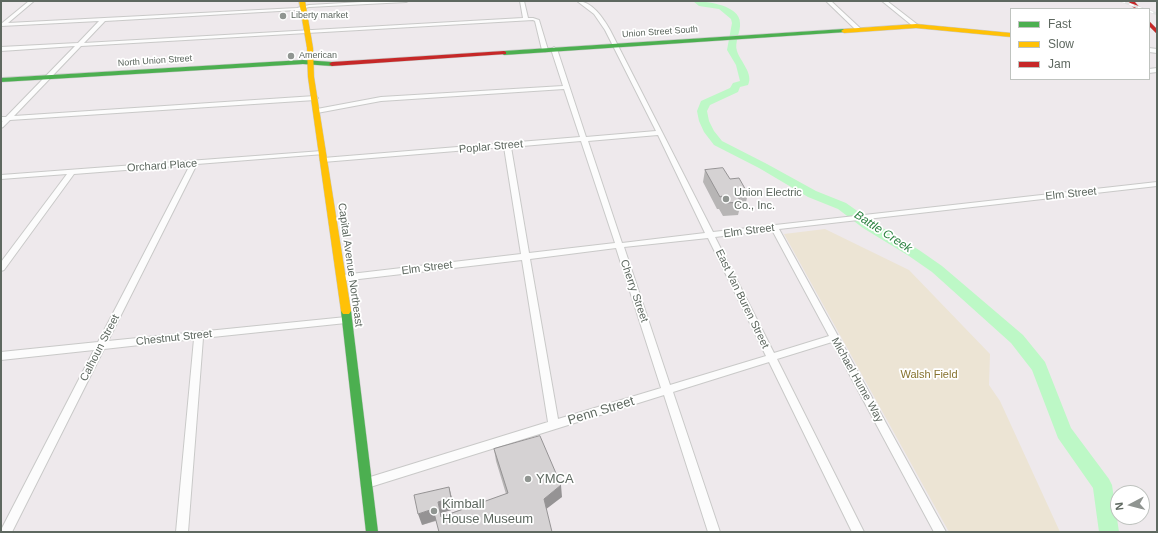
<!DOCTYPE html>
<style>
body{margin:0}
#map{position:relative;width:1158px;height:533px;overflow:hidden;background:#eee9ec;font-family:Helvetica,sans-serif}
canvas{display:block}
.frame{position:absolute;inset:0;border:2px solid #5e6860;pointer-events:none}
.legend{position:absolute;left:1010px;top:8px;width:140px;height:72px;box-sizing:border-box;background:#fff;border:1px solid #bfc3bf;margin:0;padding:5px 7px;list-style:none;font-size:12px;color:#5e6860}
.legend li{display:flex;align-items:center;gap:8px;height:20px}
.legend b{width:20px;border:1px solid #bfc3bf}
.north{position:absolute;left:1110px;top:485px;width:40px;height:40px;box-sizing:border-box;background:#fff;border:1px solid #bfc3bf;border-radius:50%;rotate:263deg;font-size:11px;font-weight:700;line-height:16px;text-align:center;color:#5e6860}
.north::after{content:'';display:block;margin:auto;width:14px;height:18px;background:#909591;clip-path:polygon(50% 0,100% 100%,50% 72%,0 100%)}
</style>
<div id="map">
<canvas width="1158" height="533"></canvas>
<div class="frame"></div>
<ul class="legend">
<li><b style="height:5px;background:#4caf50"></b>Fast</li>
<li><b style="height:5px;background:#ffc107"></b>Slow</li>
<li><b style="height:5px;background:#c62828"></b>Jam</li>
</ul>
<div class="north">N</div>
</div>
<script>
const ctx = document.querySelector('canvas').getContext('2d');
ctx.lineJoin = 'round';
function paint(path, color) { ctx.fillStyle = color; ctx.fill(path, 'evenodd'); }
function stroke(path, color, width, dash) { ctx.strokeStyle = color; ctx.lineWidth = width; ctx.lineCap = dash ? 'butt' : 'round'; ctx.setLineDash(dash || []); ctx.stroke(path); }
function label(font, color, halo, rows, align = 'center') {
  ctx.font = font + ' Helvetica,sans-serif'; ctx.lineWidth = 3.5; ctx.setLineDash([]); ctx.textBaseline = 'middle'; ctx.strokeStyle = halo; ctx.fillStyle = color; for (const [text, x, y, turn = 0] of rows) {
    ctx.save(); ctx.translate(x, y); ctx.rotate((+turn || 0) * Math.PI / 180); ctx.textAlign = isNaN(turn) ? turn : align; if (halo) ctx.strokeText(text, 0, 0); ctx.fillText(text, 0, 0); ctx.restore();
  }
}
paint(new Path2D(`
 M 825,229 L 909,270 L 990,354 L 989,385 L 1000,401 L 1060,532 L 949,532 L 784,234 Z`), '#ece4d4');
paint(new Path2D(`
 M 693,1 C 706,1 740,5 740,23 C 741,31 734,43 737,51 C 740,61 754,74 748,85 L 740,87 L 738,92 L 710,105 L 707,111 L 709,121 L 714,131 L 722,141 L 767,164 L 816,191 L 846,203 L 873,222 L 919,250 L 942,266 L 1023,335 L 1045,362 L 1071,428 L 1109,479 L 1112,485 L 1119,532 L 1099,532 L 1093,488 L 1058,438 L 1032,370 L 1011,343 L 932,272 L 909,256 L 863,228 L 838,209 L 808,197 L 759,168 L 714,145 L 704,132 L 699,121 L 697,111 L 701,101 L 730,88 L 733,83 L 740,81 L 736,65 L 727,50 L 732,23 L 731,19 L 719,9 L 699,6 Z`), '#bdf8c6');
const street = new Path2D(`
 M 29,1 L 34,1 L 8,23 L 297,8 L 309,5 L 380,1 L 408,1 L 406,2 L 309,7 L 297,10 L 105,21 L 84,43 L 523,18 L 520,1 L 524,1 L 528,18 L 533,18 L 539,20 L 548,50 L 545,52 L 542,50 L 535,21 L 533,20 L 81,46 L 14,116 L 315,96 L 318,98 L 315,100 L 10,120 L 3,127 L 1,128 L 1,122 L 3,121 L 1,121 L 1,117 L 6,117 L 75,46 L 1,51 L 1,47 L 78,43 L 99,21 L 1,26 L 1,24 Z
 M 577,1 C 592,1 603,18 610,30 L 713,232 L 1157,182 L 1157,186 L 779,229 L 946,532 L 934,532 L 832,342 L 777,359 L 864,532 L 852,532 L 769,362 L 673,392 L 720,532 L 708,532 L 664,395 L 367,488 L 363,487 L 362,483 L 363,479 L 367,478 L 548,422 L 522,260 L 342,281 L 338,278 L 342,275 L 521,254 L 504,147 L 323,162 L 320,160 L 323,158 L 580,137 L 564,89 L 381,101 L 317,113 L 314,111 L 317,109 L 381,97 L 563,86 L 551,49 L 554,47 L 557,49 L 586,137 L 656,131 L 605,30 L 594,14 ZM 658,135 L 705,233 L 622,243 L 588,141 ZM 581,141 L 615,243 L 529,253 L 511,147 ZM 772,230 L 829,336 L 774,353 L 715,237 ZM 708,238 L 766,356 L 670,385 L 624,247 ZM 616,248 L 661,388 L 558,419 L 530,259 Z
 M 826,1 L 831,1 L 860,28 L 860,30 L 856,30 Z
 M 882,1 L 887,1 L 918,25 L 918,27 L 914,27 Z
 M 1149,48 L 1157,49 L 1157,53 L 1149,52 Z
 M 1157,68 L 1157,72 L 1149,73 L 1149,69 Z
 M 322,151 L 325,153 L 324,154 L 197,164 L 108,341 L 346,317 L 349,318 L 350,320 L 349,322 L 346,323 L 203,338 L 188,532 L 176,532 L 194,339 L 104,349 L 12,532 L 1,532 L 2,528 L 94,350 L 1,360 L 1,352 L 98,342 L 190,165 L 74,174 L 4,270 L 1,271 L 1,262 L 67,174 L 1,179 L 1,175 Z`);
const fast = new Path2D(`
 M 844,29 L 847,31 L 846,32 L 504,55 L 501,53 L 504,51 Z
 M 303,60 L 332,62 L 335,64 L 332,66 L 303,64 L 1,82 L 1,78 Z
 M 346,307 L 349,308 L 351,311 L 378,532 L 366,532 L 341,311 L 343,308 Z`);
const slow = new Path2D(`
 M 299,1 L 305,1 L 313,48 L 314,77 L 351,311 L 349,314 L 343,314 L 341,311 L 308,77 L 307,48 Z
 M 916,24 L 1011,33 L 1011,37 L 916,28 L 844,33 L 841,31 L 844,29 Z`);
const jam = new Path2D(`
 M 1128,1 L 1134,1 L 1141,9 L 1135,9 Z
 M 1149,21 L 1157,29 L 1157,34 L 1149,26 Z
 M 504,51 L 506,52 L 506,54 L 332,66 L 329,64 L 332,62 Z`);
stroke(street, '#c9c9c8', 2);
stroke(fast, '#c8c9c8', 1);
stroke(slow, '#c8c9c8', 1);
stroke(jam, '#c8c9c8', 1);
paint(street, '#fcfcfc');
paint(fast, '#4caf50');
paint(slow, '#ffc107');
paint(jam, '#c62828');
const rail = new Path2D(`
 M 1121,1 L 1143,9
 M 1149,11 L 1157,14`);
stroke(rail, '#e2e2e2', 2.5);
stroke(rail, '#fff', 1.5, [4.5]);
paint(new Path2D(`
 M 705,170 L 748,194 L 745,206 L 740,207 L 738,215 L 723,216 L 719,209 L 717,209 L 703,182 Z
 M 494,449 L 562,497 L 436,521 L 422,525 L 453,498 L 455,509 L 441,513 L 442,516 L 506,494 L 496,461 Z`), '#b7b5b5');
paint(new Path2D(`
 M 561,485 L 562,497 L 545,510 L 544,499 Z
 M 449,487 L 455,509 L 441,513 L 444,528 L 441,517 L 438,502 Z
 M 433,509 L 437,520 L 422,525 L 418,514 Z`), '#959394');
const building = new Path2D(`
 M 723,168 L 730,179 L 739,178 L 748,194 L 737,195 L 741,202 L 726,203 L 722,196 L 720,197 L 705,170 Z
 M 540,436 L 561,485 L 544,499 L 552,532 L 439,532 L 433,509 L 418,514 L 414,495 L 449,487 L 451,498 L 438,502 L 441,517 L 508,493 L 494,449 Z`);
paint(building, '#d5d2d3');
stroke(building, '#959394', 1);
for (const [x, y, r, color] of [
 [283,16,4,"#909591"],
 [291,56,4,"#909591"],
 [726,199,4,"#909591"],
 [528,479,4,"#909591"],
 [434,511,4,"#909591"]
]) { const dot = new Path2D(); dot.arc(x, y, r, 0, 2 * Math.PI); ctx.fillStyle = color; ctx.fill(dot); stroke(dot, '#fff', 1.5); }
label('9px', '#5e6860', '#fff', [
 ["Liberty market",291,16],
 ["American",299,56]
], 'left');
label('9px', '#5e6860', '#fff', [
 ["Union Street South",660,32,-4],
 ["North Union Street",155,61,-4]
]);
label('11px', '#5e6860', '#fff', [
 ["Poplar Street",491,147,-5],
 ["Orchard Place",162,166,-4],
 ["Elm Street",1071,194,-6],
 ["Elm Street",749,231,-7],
 ["Capital Avenue Northeast",350,265,82],
 ["Elm Street",427,268,-7],
 ["Cherry Street",634,291,71],
 ["East Van Buren Street",742,299,64],
 ["Chestnut Street",174,338,-6],
 ["Calhoun Street",100,348,-63],
 ["Michael Hume Way",857,380,61]
]);
label('11px', '#5e6860', '#fff', [
 ["Union Electric",734,193],
 ["Co., Inc.",734,206]
], 'left');
label('11px', '#86722e', '#fff', [
 ["Walsh Field",929,375]
]);
label('italic 12px', '#2d8242', '#fff', [
 ["Battle Creek",883,232,33]
]);
label('13px', '#5e6860', '#fff', [
 ["Penn Street",601,411,-17]
]);
label('13px', '#5e6860', '#fff', [
 ["YMCA",536,479],
 ["Kimball",442,504],
 ["House Museum",442,519]
], 'left');
</script>
